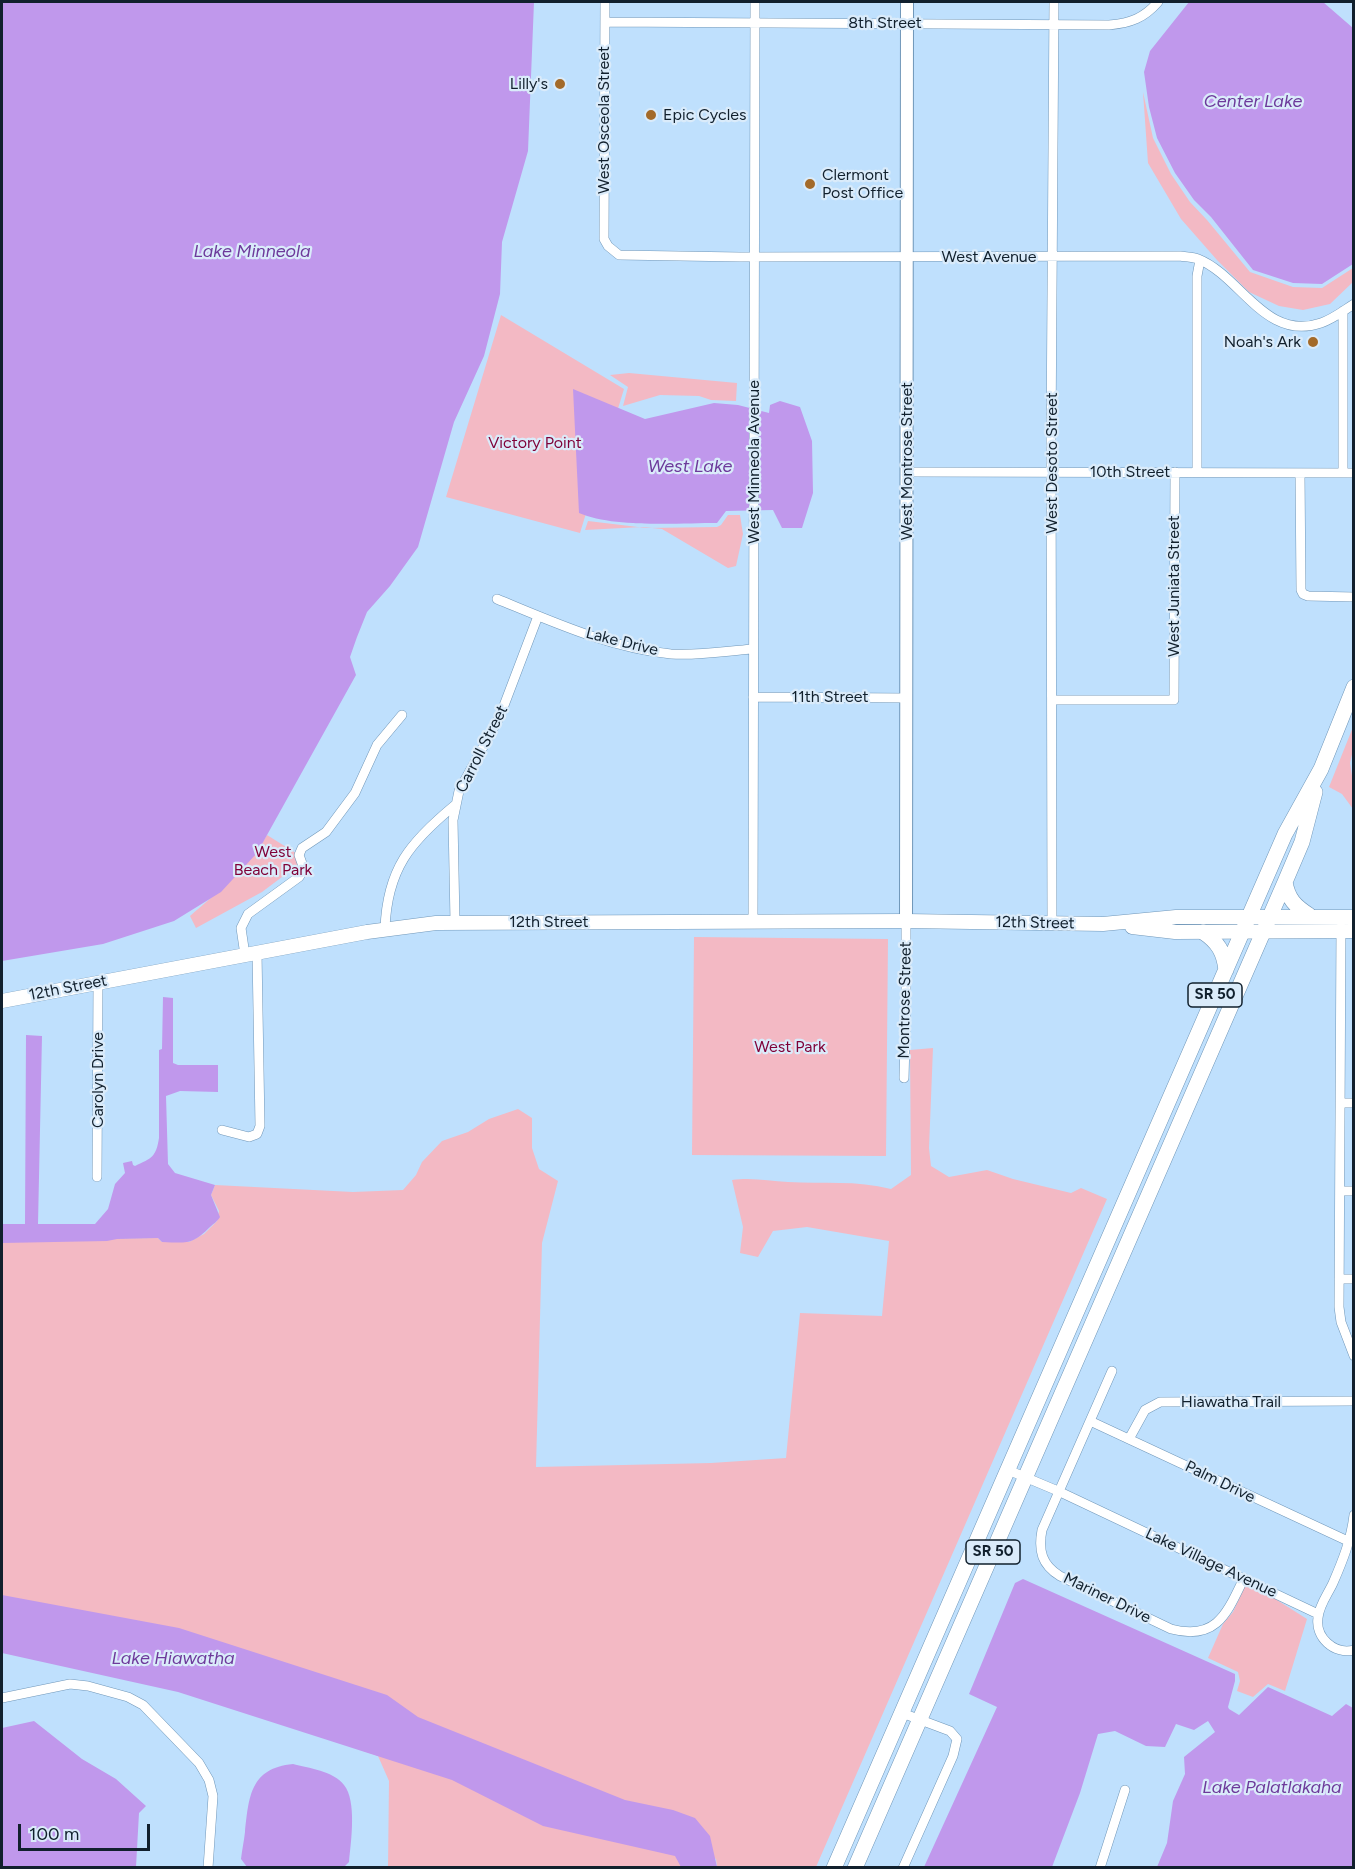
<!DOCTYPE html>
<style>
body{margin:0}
#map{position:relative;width:1355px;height:1869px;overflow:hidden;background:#bfe0fd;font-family:Figtree,sans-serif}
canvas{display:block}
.frame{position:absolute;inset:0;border:3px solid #11202d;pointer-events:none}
.scale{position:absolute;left:18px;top:1824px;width:132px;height:27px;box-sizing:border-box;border:3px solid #11202d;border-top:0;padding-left:8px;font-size:18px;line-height:21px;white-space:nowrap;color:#11202d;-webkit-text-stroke:4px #daebfa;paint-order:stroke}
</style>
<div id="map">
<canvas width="1355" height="1869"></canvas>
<div class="frame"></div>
<div class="scale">100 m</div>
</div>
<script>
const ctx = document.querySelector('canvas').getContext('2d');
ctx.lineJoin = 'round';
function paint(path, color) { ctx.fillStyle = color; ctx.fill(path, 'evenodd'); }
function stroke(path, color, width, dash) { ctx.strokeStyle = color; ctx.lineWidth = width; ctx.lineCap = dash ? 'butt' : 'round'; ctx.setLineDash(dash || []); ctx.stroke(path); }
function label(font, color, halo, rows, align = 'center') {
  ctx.font = font + ' Figtree,sans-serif'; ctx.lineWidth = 4.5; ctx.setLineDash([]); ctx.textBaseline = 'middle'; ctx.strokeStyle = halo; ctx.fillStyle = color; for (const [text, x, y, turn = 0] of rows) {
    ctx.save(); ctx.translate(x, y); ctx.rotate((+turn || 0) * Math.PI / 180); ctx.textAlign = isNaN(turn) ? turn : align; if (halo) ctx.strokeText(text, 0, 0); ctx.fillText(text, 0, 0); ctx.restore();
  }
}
paint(new Path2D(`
 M 1143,92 L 1153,138 L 1171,174 L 1190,202 L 1207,220 L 1250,272 L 1293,287 L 1322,288 L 1353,268 L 1353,282 L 1330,304 L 1303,310 L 1279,306 L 1249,292 L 1217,260 L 1181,219 L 1148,163 Z
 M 501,315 L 624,389 L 580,533 L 446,497 Z
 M 629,373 L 737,383 L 736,401 L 711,400 L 699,396 L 660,395 L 623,406 L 628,387 L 610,375 Z
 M 728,515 L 740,515 L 743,534 L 736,566 L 728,568 L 662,529 L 642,527 L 585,530 L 588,521 L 646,528 L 717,527 L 721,525 Z
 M 1353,727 L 1353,750 L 1350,763 L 1353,782 L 1353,809 L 1342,794 L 1329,787 Z
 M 267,835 L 299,855 L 302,862 L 262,892 L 196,928 L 190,916 C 219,891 248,868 267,835 Z
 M 694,937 L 888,939 L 886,1156 L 692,1155 Z
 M 933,1048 L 929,1148 L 931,1166 L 949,1177 L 987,1170 L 1013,1179 L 1071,1193 L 1081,1188 L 1107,1199 L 816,1867 L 717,1867 L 716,1859 L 643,1812 L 2,1609 L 2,1239 L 158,1238 L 162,1242 L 189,1242 L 204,1234 L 217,1221 L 219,1211 L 211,1195 L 215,1185 L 353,1192 L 403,1190 L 416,1175 L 422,1162 L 442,1141 L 468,1132 L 489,1119 L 518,1109 L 532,1118 L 532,1148 L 539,1169 L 558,1181 L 542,1243 L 536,1467 L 711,1463 L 786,1458 L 800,1313 L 882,1316 L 889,1241 L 807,1227 L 773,1231 L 758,1257 L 740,1253 L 743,1227 L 732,1180 C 752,1177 769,1181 788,1182 C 823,1184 856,1180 891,1189 L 911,1175 L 910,1050 Z
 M 1246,1584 L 1269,1595 L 1307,1619 L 1285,1691 L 1268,1684 L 1253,1697 L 1237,1691 L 1240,1681 L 1238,1672 L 1208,1658 L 1223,1624 L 1233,1612 Z
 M 2,1627 L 654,1833 L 694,1867 L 388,1867 L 389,1781 L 378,1756 Z`), '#f3b9c4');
paint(new Path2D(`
 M 2,2 L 534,2 L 528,151 L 502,242 L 500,294 L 484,356 L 454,422 L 418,547 L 390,586 L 367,612 L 357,637 L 350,657 L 356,675 L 257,853 L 221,892 L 174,921 L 103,944 L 2,961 Z
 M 1189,2 L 1323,2 L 1353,28 L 1353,264 L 1322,284 L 1293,283 L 1253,270 L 1211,217 L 1194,200 L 1175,173 L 1157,138 L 1149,107 L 1144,72 L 1150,51 Z
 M 573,389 L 645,419 L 714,403 L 738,405 L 769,413 L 770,405 L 780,401 L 800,407 L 812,441 L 813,493 L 802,528 L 782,528 L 773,510 L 726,511 L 717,523 C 679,523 613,528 579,513 Z
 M 163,997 L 173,998 L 173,1063 L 178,1065 L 218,1065 L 218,1092 L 180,1091 L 166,1096 L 168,1164 L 175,1173 L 215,1185 L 211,1195 L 220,1217 C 217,1222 214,1223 210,1227 C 192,1245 187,1243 162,1242 L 158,1238 L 117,1239 L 107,1241 L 2,1243 L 2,1224 L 25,1224 L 26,1035 L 42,1036 L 38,1224 L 95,1224 L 108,1209 L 115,1184 L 125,1173 L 123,1163 L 132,1161 L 133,1165 L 135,1166 C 152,1158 156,1157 159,1138 L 159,1050 L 162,1049 Z
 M 1023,1579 L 1235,1674 L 1235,1681 L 1228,1707 L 1229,1709 L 1239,1715 L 1268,1687 L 1332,1716 L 1346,1704 L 1353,1708 L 1353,1867 L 1157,1867 L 1167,1843 L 1173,1801 L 1185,1774 L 1184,1757 L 1215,1732 L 1208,1721 L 1194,1730 L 1176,1724 L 1165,1747 L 1146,1746 L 1115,1731 L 1098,1734 L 1080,1793 L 1052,1867 L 924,1867 L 997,1707 L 969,1694 L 1015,1583 Z
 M 2,1595 L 179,1628 L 387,1695 L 418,1717 L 625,1800 L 673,1810 L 695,1818 L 710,1836 L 717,1867 L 681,1867 L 675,1856 L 543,1826 L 452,1780 L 178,1692 L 2,1653 Z
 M 34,1721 L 82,1759 L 116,1779 L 146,1806 L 139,1813 L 136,1867 L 2,1867 L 2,1728 Z
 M 293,1764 C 308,1768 334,1771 344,1785 C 357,1801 351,1842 349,1862 L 344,1867 L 247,1867 L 241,1859 C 242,1850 244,1841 245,1832 C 249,1797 250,1768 293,1764 Z`), '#c098ec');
const minor = new Path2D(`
 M 605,2 L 604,239 L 608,246 L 619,255 L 740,257 L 1180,256 C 1186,257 1193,257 1198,259 C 1241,276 1265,342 1321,323 C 1333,319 1343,311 1354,304
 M 605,22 L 1109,25 C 1131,23 1144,18 1158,2
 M 907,472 L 1354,473
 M 1197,472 L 1197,276 L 1200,260
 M 1300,473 L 1301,590 L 1303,594 L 1308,596 L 1354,597
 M 1343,473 L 1343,311
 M 497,599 C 553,622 610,648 671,654 C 698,656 726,651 753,649
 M 753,697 L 907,698
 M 1052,700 L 1174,700 L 1175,472
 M 455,922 L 453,820 L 459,791 L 500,716 L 538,616
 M 753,922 L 755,2
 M 1052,924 L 1051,438 L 1054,2
 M 1341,927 L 1339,1307 L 1341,1322 L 1354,1356
 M 385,929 C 387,869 410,842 455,805
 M 245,955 L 241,928 L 248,914 L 299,877 L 304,869 L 299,855 L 302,848 L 326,832 L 355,793 L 377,745 L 402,715
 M 904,1078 L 906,1007 L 906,921
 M 1340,1103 L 1354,1103
 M 222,1130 L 249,1137 L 257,1134 L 260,1126 L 257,953
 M 97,1177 L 98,983
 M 1340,1191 L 1354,1191
 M 1339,1279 L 1354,1279
 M 1112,1371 L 1042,1530 C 1038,1551 1042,1565 1060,1576 L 1171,1629 C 1217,1641 1227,1613 1244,1578
 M 1090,1421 L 1350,1542
 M 1129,1439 L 1145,1410 L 1160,1402 L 1354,1401
 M 1008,1470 L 1058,1491 L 1318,1614
 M 1354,1515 C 1351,1540 1343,1560 1333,1583 C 1328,1594 1319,1605 1318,1618 C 1315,1637 1334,1655 1354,1650
 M 2,1698 L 70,1684 L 88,1686 L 128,1697 L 143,1705 L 199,1763 L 209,1780 L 213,1796 L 208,1868
 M 902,1713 L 950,1731 L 957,1739 L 953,1756 L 903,1868
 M 1100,1868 L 1125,1790`);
const tertiary = new Path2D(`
 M 906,921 L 907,2`);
const secondary = new Path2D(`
 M 1132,927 L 1175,932 L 1354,931
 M 2,1001 L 367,932 L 436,923 L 906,921 L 1103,924 L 1176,917 L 1354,917`);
const trunk = new Path2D(`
 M 1285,882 C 1288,899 1295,906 1309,915
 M 1203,932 C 1218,942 1224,952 1226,970
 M 834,1868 L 1285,834 L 1321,769 L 1354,687
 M 855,1868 L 1285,882 L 1302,842 L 1315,792`);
stroke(minor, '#7097b9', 10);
stroke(tertiary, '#7097b9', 14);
stroke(secondary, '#7097b9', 15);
stroke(trunk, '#7097b9', 16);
stroke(minor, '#fff', 9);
stroke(tertiary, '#fff', 12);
stroke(secondary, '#fff', 14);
stroke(trunk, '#fff', 15);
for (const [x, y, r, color] of [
 [560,84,6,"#a36a29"],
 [651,115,6,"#a36a29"],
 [810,184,6,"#a36a29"],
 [1313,342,6,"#a36a29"]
]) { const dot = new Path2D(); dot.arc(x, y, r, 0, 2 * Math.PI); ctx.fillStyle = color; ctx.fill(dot); stroke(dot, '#daebfa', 2); }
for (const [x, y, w] of [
 [1215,995,54],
 [993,1552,54]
]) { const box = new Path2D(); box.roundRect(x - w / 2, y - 12, w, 24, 4.5); ctx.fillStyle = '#daebfa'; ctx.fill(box); stroke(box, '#11202d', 1.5); }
label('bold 15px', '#11202d', null, [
 ["SR 50",1215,995],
 ["SR 50",993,1552]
]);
label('16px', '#11202d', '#daebfa', [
 ["8th Street",885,23],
 ["West Osceola Street",604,120,-90],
 ["West Avenue",989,257],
 ["West Montrose Street",907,461,-90],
 ["West Minneola Avenue",754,462,-90],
 ["West Desoto Street",1052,463,-90],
 ["10th Street",1130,472],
 ["West Juniata Street",1174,586,-90],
 ["Lake Drive",622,642,14],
 ["11th Street",830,697],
 ["Carroll Street",482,749,-63],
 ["12th Street",549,922],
 ["12th Street",1035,923,1],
 ["12th Street",68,988,-11],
 ["Montrose Street",905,1000,-89],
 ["Carolyn Drive",98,1080,-90],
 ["Hiawatha Trail",1231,1402],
 ["Palm Drive",1220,1482,26],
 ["Lake Village Avenue",1211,1563,25],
 ["Mariner Drive",1107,1598,26]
]);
label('16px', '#11202d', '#daebfa', [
 ["Lilly's",548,84],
 ["Epic Cycles",663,115,"left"],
 ["Clermont",822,175,"left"],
 ["Post Office",822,193,"left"],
 ["Noah's Ark",1301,342]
], 'right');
label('16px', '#7f0037', '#daebfa', [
 ["Victory Point",535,443],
 ["West",273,852],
 ["Beach Park",273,870],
 ["West Park",790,1047]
]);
label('italic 18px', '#6d3a9b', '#daebfa', [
 ["Center Lake",1253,102],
 ["Lake Minneola",252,252],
 ["West Lake",690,467],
 ["Lake Hiawatha",173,1659],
 ["Lake Palatlakaha",1272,1788]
]);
</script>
